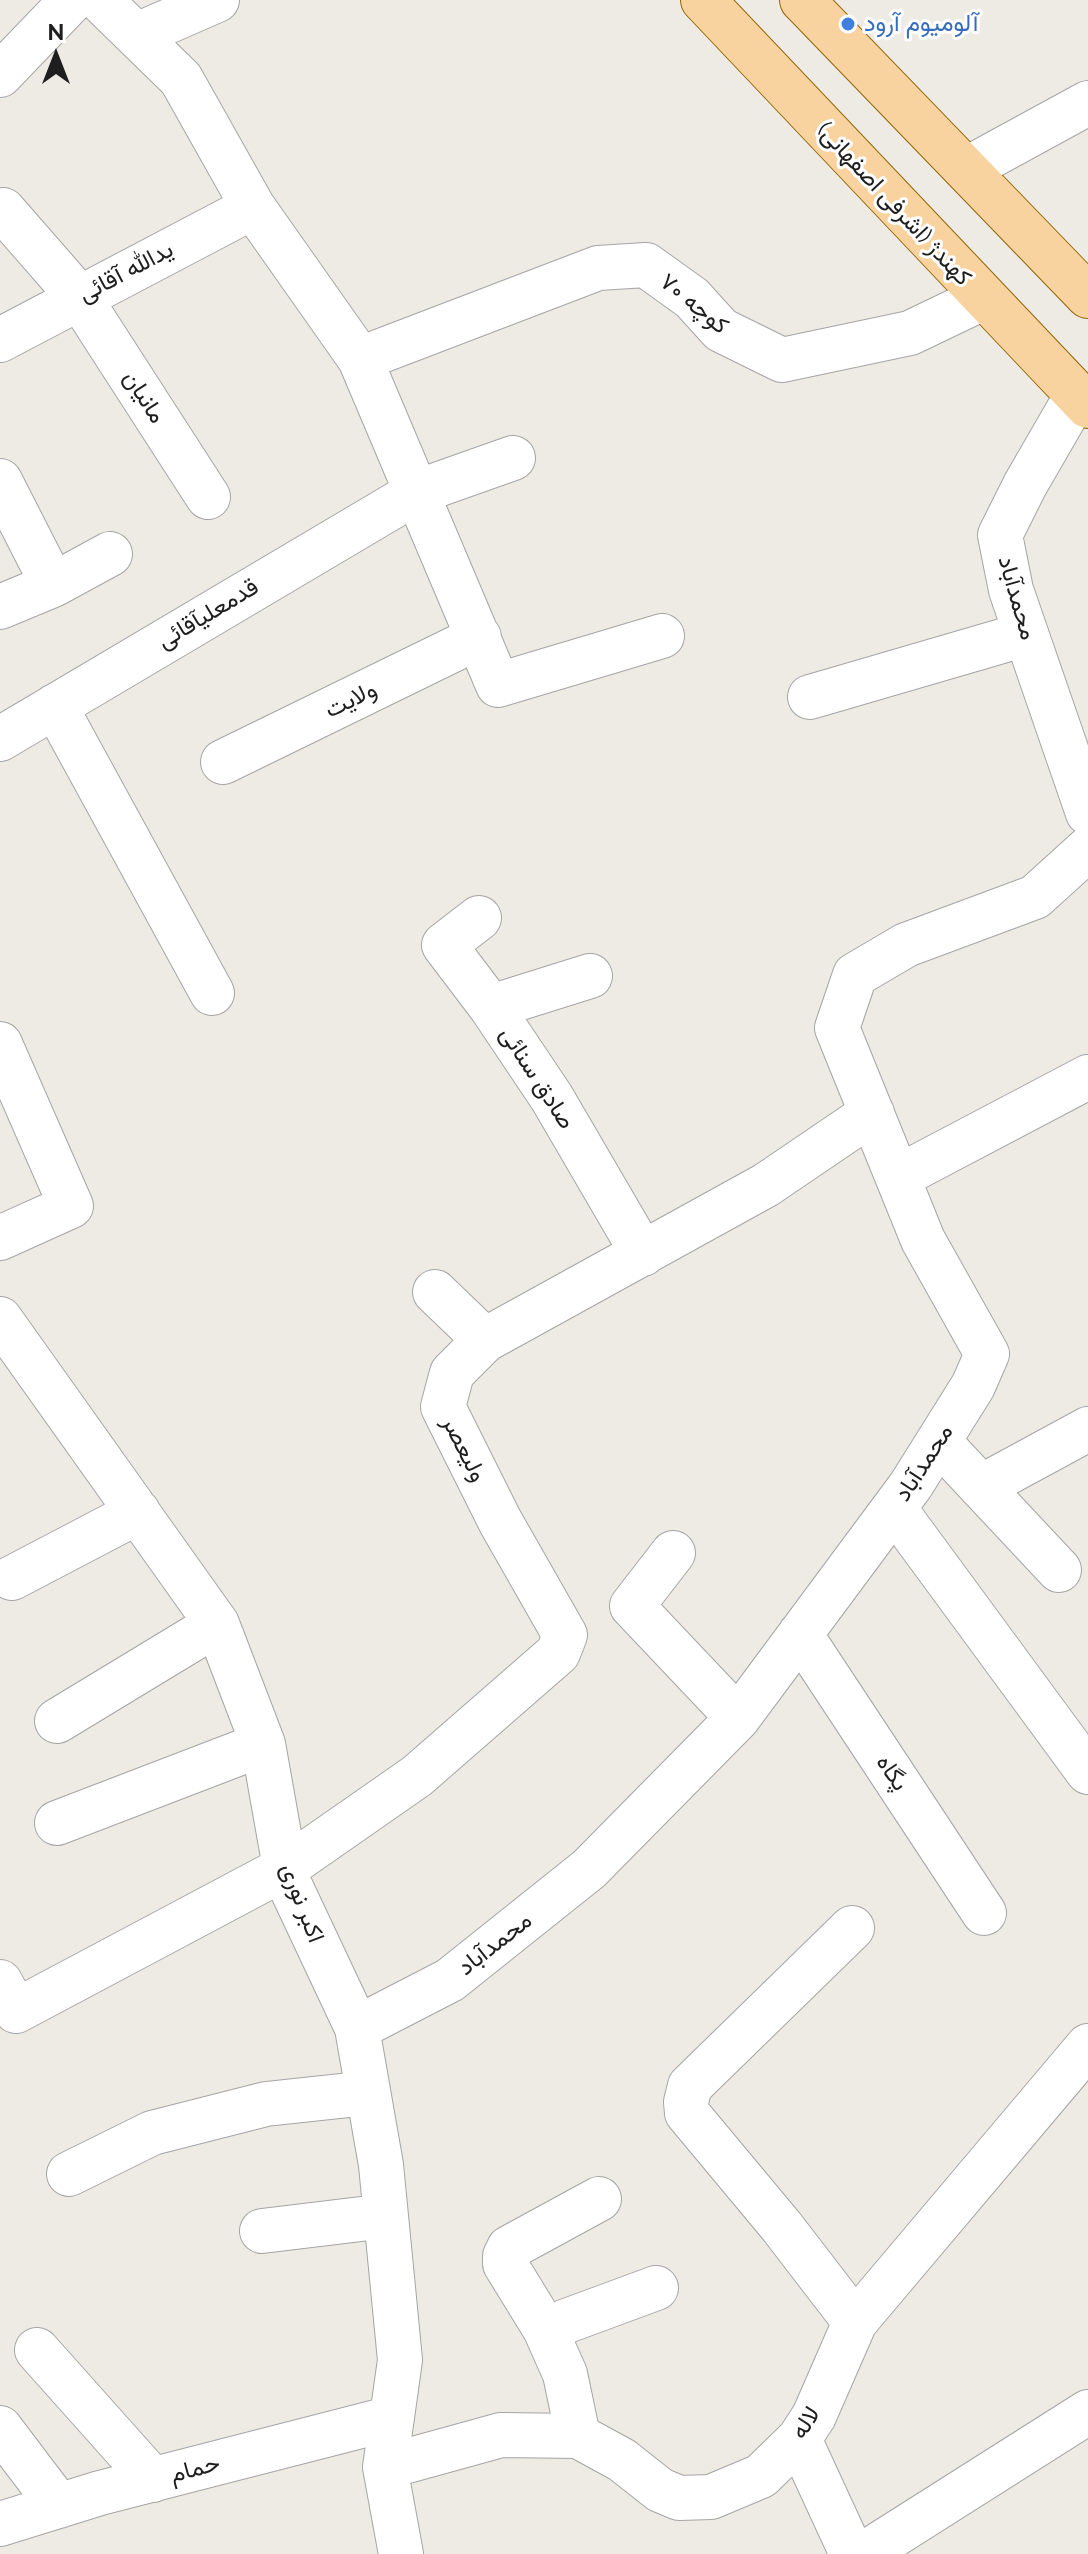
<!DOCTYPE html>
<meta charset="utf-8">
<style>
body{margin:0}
#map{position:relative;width:1088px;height:2554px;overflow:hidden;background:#eeebe4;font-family:Raleway,sans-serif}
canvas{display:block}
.north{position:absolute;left:16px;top:16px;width:80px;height:80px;-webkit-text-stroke:6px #fff;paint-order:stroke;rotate:0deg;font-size:22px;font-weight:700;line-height:32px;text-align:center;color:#1e1e1e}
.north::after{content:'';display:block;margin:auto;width:28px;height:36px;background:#1e1e1e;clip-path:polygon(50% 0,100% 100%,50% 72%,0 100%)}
</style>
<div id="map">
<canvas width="1088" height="2554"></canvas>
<div class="north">N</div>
</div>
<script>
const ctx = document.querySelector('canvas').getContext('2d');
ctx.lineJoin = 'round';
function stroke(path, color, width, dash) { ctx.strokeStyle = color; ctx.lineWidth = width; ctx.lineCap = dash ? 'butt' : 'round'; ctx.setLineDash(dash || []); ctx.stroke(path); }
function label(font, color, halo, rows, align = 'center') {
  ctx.font = font + ' Raleway,Vazirmatn,sans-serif'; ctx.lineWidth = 6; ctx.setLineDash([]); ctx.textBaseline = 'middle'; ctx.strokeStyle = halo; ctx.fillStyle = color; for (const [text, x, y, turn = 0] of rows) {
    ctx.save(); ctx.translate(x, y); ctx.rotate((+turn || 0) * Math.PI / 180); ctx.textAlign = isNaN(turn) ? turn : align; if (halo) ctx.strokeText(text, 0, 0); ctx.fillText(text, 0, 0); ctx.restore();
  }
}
const minor = new Path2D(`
 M 100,0 L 181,79 L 253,207 L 360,359 L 498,685 L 662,636
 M 137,35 L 217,0
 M 0,75 L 72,0
 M 967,169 L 1088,103
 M 3,210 L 79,297 L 208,497
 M 0,340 L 253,207
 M 360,359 L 598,268 L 646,265 L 692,298 L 721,330 L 782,360 L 910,333 L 983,298
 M 1077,395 L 1025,485 L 1000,535 L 1011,590 L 1088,813
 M 0,481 L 53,585
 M 0,607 L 53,585 L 110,554
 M 810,697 L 1026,634
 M 55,706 L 212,993
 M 0,739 L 417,492 L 513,458
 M 223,762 L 479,637
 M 479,918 L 444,945 L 491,1007 L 552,1098 L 643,1254
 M 491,1007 L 590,976
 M 0,1044 L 71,1206 L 0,1238
 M 898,1177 L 1088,1077
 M 435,1292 L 485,1340
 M 0,1319 L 217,1624 L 263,1744 L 287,1879 L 357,2028 L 381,2165 L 400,2360 L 385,2467 L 401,2554
 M 939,1442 L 1059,1570
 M 981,1487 L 1088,1429
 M 894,1508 L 1088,1772
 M 673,1553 L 632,1606 L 738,1718
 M 12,1578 L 138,1512
 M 800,1634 L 984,1913
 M 57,1721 L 217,1624
 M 57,1823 L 263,1744
 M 852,1928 L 690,2086 L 686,2102 L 687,2113 L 782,2227 L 855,2322
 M 0,1982 L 16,2011 L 285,1868 L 417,1776 L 558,1653 L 565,1635 L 500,1521 L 443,1407 L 452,1373 L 485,1340 L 766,1185 L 872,1113
 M 357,2028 L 450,1980 L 589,1869 L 738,1718 L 911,1485 L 973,1386 L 987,1354 L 923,1240 L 837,1028 L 855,975 L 906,945 L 1035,897 L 1088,849
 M 69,2174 L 152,2133 L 266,2104 L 368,2093
 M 262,2231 L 386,2216
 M 545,2329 L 656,2288
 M 37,2350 L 153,2480
 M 0,2428 L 59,2506
 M 578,2436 L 565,2374 L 545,2329 L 505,2264 L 505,2256 L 509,2248 L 599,2199
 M 799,2439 L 852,2554
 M 385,2467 L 501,2435 L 578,2436 L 622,2460 L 660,2490 L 679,2498 L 711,2497 L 761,2476 L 799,2439 L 814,2416 L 855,2322 L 1088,2046
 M 0,2524 L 100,2493 L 392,2418
 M 864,2554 L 1088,2412`);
const primary = new Path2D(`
 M 703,0 L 1088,406
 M 802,0 L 1088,296`);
stroke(minor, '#a5a5a5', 46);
stroke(primary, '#916506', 46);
stroke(minor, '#fff', 44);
stroke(primary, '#f8d3a0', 44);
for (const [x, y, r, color] of [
 [848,24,8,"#3f7fe0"]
]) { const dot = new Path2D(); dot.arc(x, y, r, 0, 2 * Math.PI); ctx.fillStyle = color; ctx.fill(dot); stroke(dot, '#fff', 3); }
label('24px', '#366cbe', '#fff', [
 ["آلومیوم آرود",864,24]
], 'left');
label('24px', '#1e1e1e', '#fff', [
 ["کهندژ (اشرفی اصفهانی)",894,204,47],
 ["یدالله آقائی",126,272,-28],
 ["کوچه ۷۰",694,304,39],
 ["مانیان",144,397,57],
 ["محمدآباد",1017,598,74],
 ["قدمعلیآقائی",208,614,-31],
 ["ولایت",351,700,-26],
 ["صادق سنائی",537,1078,57],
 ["ولیعصر",464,1449,63],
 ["محمدآباد",924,1463,-57],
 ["پگاه",892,1773,56],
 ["اکبر نوری",302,1903,69],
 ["محمدآباد",495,1944,-38],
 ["لاله",806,2423,-57],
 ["حمام",195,2469,-15]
]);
</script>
